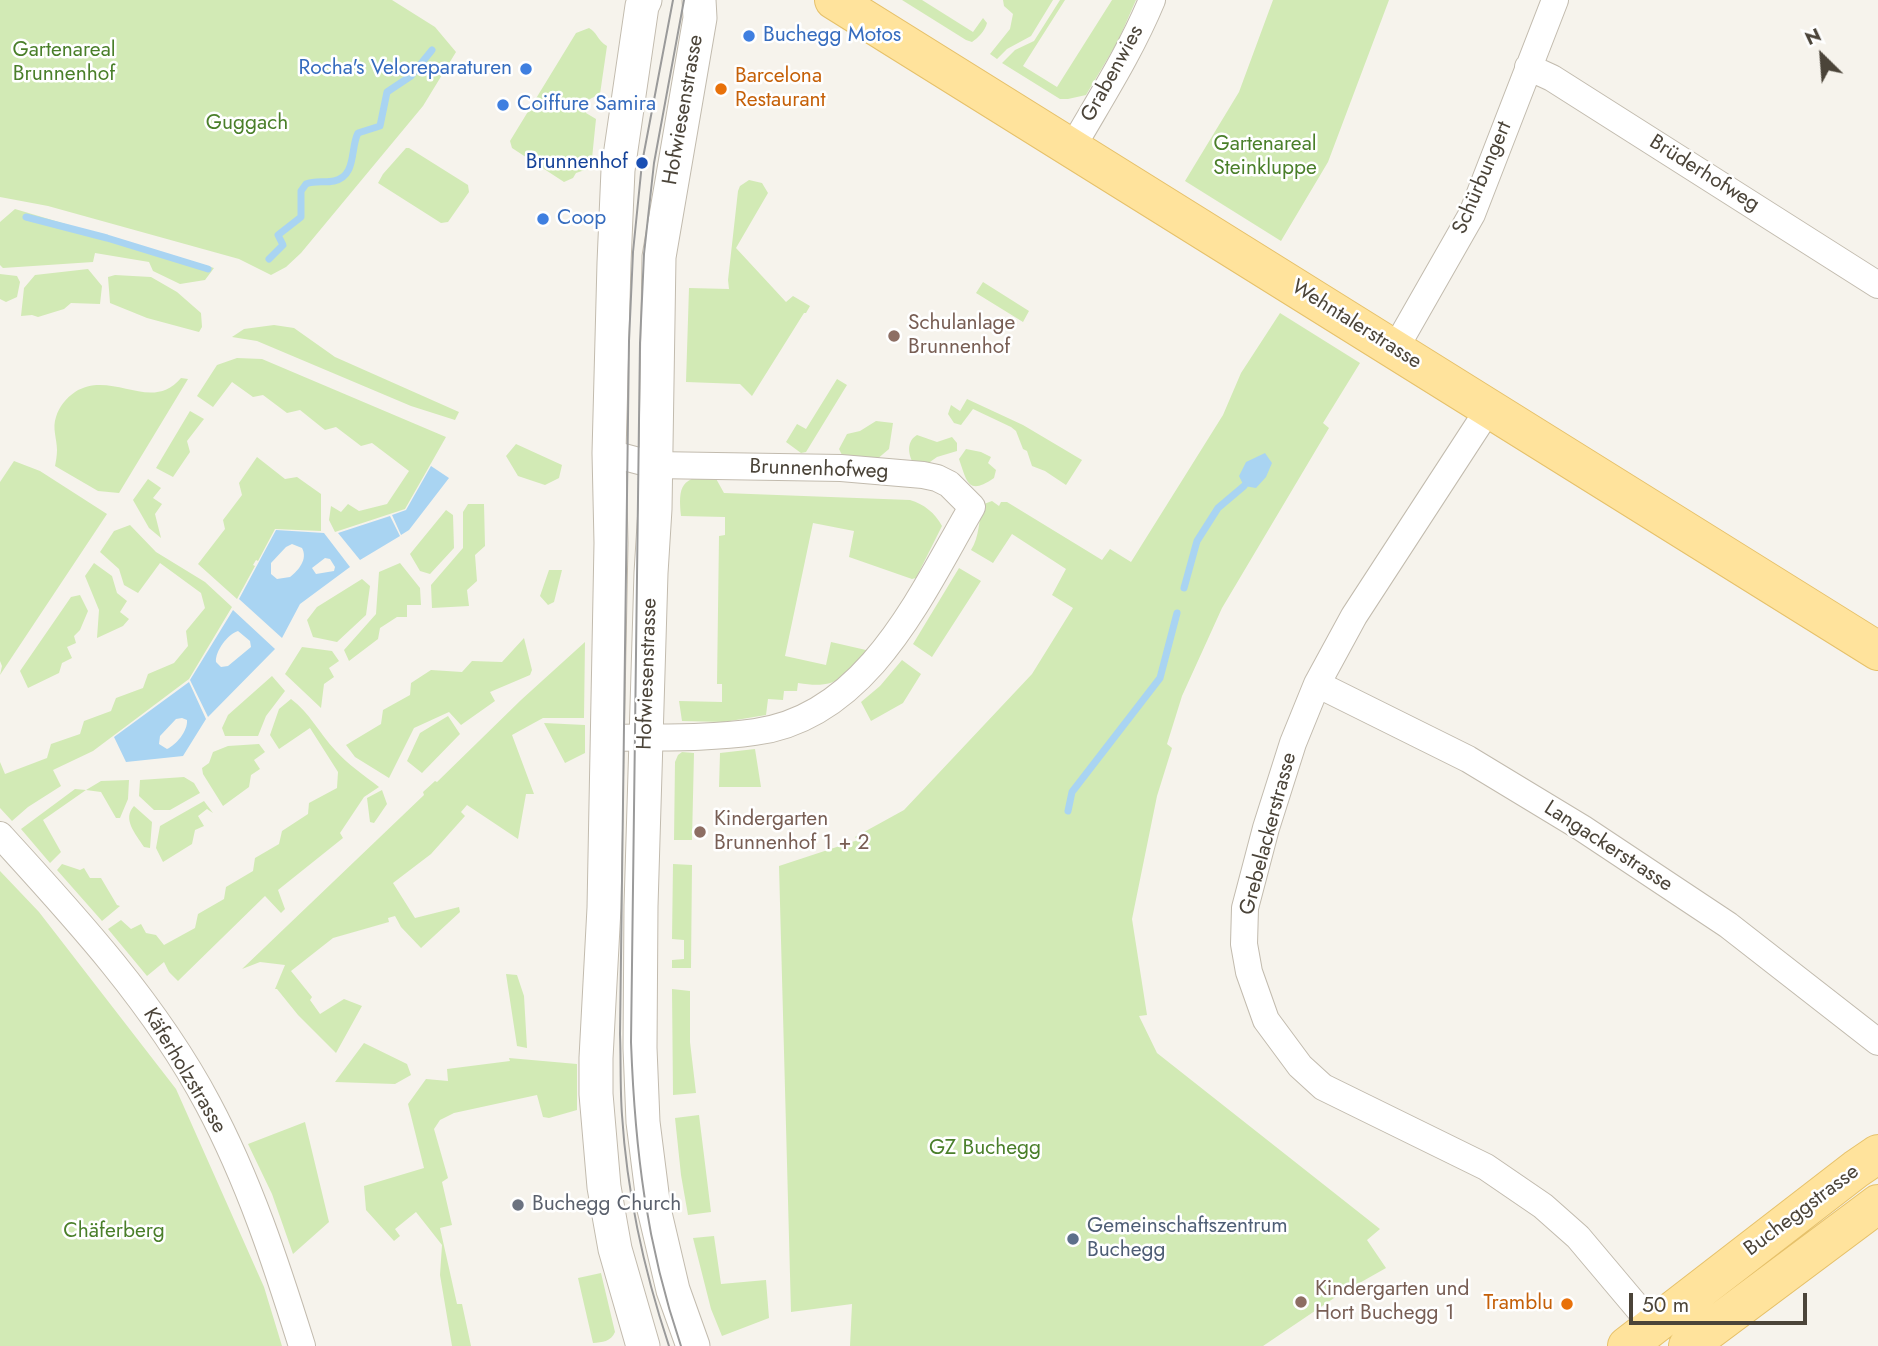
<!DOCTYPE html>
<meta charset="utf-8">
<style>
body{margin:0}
#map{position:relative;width:1878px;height:1346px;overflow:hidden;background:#f6f3ec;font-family:Jost,sans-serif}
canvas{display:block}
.north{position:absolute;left:1787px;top:21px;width:70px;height:70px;-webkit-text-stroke:5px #fff;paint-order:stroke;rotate:335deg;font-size:19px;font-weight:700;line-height:28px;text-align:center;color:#4b4439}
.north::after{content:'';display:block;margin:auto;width:24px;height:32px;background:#4b4439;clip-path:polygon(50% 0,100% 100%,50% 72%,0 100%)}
.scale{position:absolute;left:1629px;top:1293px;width:178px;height:32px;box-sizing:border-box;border:4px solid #4b4439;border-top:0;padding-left:9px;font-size:21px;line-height:24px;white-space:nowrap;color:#4b4439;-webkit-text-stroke:5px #fff;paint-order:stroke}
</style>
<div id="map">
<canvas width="1878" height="1346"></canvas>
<div class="north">N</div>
<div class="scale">50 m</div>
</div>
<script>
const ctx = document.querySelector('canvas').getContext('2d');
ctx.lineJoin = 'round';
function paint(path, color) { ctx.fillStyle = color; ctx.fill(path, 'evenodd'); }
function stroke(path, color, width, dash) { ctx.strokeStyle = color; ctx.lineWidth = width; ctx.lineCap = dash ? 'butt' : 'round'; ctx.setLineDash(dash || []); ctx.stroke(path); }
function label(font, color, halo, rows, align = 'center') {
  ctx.font = font + ' Jost,sans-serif'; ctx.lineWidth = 5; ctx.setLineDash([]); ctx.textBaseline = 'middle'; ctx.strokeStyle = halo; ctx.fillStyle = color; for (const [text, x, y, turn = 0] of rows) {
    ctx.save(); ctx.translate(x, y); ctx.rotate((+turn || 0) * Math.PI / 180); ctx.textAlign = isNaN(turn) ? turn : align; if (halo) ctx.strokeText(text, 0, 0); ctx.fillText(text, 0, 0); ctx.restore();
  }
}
paint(new Path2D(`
 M 0,0 L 392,0 L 435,27 L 456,52 L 423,106 L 301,253 L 286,267 L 271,275 L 239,259 L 48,206 L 0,197 Z
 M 902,0 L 922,0 L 973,32 L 983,18 L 987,23 C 985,31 978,38 972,42 L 966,40 Z
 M 1003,0 L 1053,0 L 1031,36 L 1007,49 L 997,59 L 990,54 L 1010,29 L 1013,14 L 1004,6 Z
 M 1060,0 L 1065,0 L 1023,66 L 1057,87 L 1112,0 L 1136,0 L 1118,41 L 1086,95 L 1068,99 L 1060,99 L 1002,63 L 1015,50 L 1034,41 Z
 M 1273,0 L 1389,0 L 1328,162 L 1281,241 L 1185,181 L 1239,92 Z
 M 589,28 C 597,32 597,40 607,46 L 600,94 L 588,100 L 586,113 L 596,119 L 591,168 L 576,173 L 573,178 L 564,182 L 512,148 L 510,141 L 576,33 Z
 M 406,148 L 409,148 L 468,185 L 469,192 L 448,222 L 441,223 L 378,183 L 383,174 Z
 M 749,180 L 762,183 L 768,193 L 736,248 L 786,302 L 793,296 L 810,306 L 806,313 L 804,313 L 752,396 L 740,384 L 686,382 L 689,288 L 729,289 L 728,280 L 738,191 L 740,186 Z
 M 15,209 L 214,268 L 205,280 L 180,284 L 153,271 L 149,262 L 95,253 L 93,262 L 3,268 L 0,265 L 0,222 Z
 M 88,269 L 102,286 L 100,304 L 71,303 L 64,309 L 38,317 L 32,315 L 21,316 L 24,288 L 35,275 Z
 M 0,274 L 17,276 L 20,282 L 17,297 L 6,302 L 0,299 Z
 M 115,275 L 151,277 L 177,292 L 201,313 L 202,327 L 199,332 L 147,318 L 110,303 L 108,277 Z
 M 983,282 L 1029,311 L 1023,322 L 976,293 Z
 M 1280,313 L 1360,363 L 1323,423 L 1329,428 L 1222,608 L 1182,696 L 1167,744 L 1172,748 L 1157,796 L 1132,919 L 1147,1015 L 1139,1016 L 1157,1053 L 1380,1229 L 1367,1240 L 1386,1268 L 1340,1294 L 1263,1346 L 850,1346 L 852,1304 L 791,1312 L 779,866 L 858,840 L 855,837 L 904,810 L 1032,674 L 1073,608 L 1052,595 L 1066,569 L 1012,534 L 993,563 L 971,550 C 980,536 978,520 984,504 L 992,501 L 999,506 L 1001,502 L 1007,502 L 1102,560 L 1110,549 L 1131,562 L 1223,415 L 1241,373 Z
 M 274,325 L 294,328 L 335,357 L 459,412 L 455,420 L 411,406 L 257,341 L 232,337 L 244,329 Z
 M 237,358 L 262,359 L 446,437 L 405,509 L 335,532 L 329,520 L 331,506 L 341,512 L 348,504 L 359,511 L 387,504 L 409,471 L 372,443 L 361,446 L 336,427 L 325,430 L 300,410 L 287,413 L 263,395 L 253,397 L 232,382 L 213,407 L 197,396 L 217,365 Z
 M 181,378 L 188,379 L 119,493 L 98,491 L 55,466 C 56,461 57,455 57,450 C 57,439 52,428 56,417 C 59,407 66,398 75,392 C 112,369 151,414 181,378 Z
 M 837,379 L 847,385 L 806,452 L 801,453 L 786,442 L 797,424 L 806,429 Z
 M 967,399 L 1023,425 L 1082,460 L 1066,485 L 1045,471 L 1032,466 L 1027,451 L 1023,449 L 1016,431 L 1011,427 L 973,409 L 961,425 L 954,423 L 948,414 L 951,405 L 960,411 Z
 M 190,411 L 204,419 L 187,441 L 190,452 L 173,477 L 156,468 Z
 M 876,421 L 893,423 L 889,449 L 876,460 L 843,457 L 839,449 L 847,434 L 860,431 Z
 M 917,435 L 937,442 L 952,437 L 957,443 L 957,451 L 937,457 L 923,467 L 912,461 C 908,452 907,441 917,435 Z
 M 516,444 L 562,465 L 559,478 L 545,485 L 518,476 L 506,456 Z
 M 966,449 L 981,452 L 991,457 L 988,463 L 996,470 L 994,478 C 968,496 967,482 959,459 Z
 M 257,457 L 285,479 L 297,477 L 321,494 L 321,531 L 275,529 L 258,561 L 256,560 L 253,565 L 255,566 L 237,599 L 198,564 L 225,529 L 223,520 L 242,495 L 239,483 Z
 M 14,461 L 40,471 L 107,514 L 0,675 L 2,666 L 0,661 L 0,482 Z
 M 714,475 L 724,493 L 910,500 C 924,504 935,513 942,526 L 916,578 L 912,579 L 849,557 L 854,531 L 813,523 L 785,656 L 826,665 L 831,642 L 866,650 L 866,654 C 842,680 834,689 798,683 L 797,691 L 784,691 L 783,700 L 768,699 L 766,715 L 724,722 L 682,721 L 679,701 L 722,702 L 722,684 L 717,684 L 719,536 L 725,535 L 725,517 L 681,516 C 678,486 681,477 714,475 Z
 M 148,479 L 161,488 L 153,498 L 162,504 L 155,514 L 161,538 L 149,528 L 133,500 Z
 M 468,504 L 484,504 L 485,546 L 475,555 L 477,581 L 467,590 L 469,606 L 432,608 L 431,585 L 463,548 L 463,512 Z
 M 446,510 L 453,515 L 454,548 L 430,574 L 420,571 L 410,554 Z
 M 130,525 L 156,552 L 205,582 L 232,607 L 189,679 L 93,751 L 53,770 L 61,786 L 28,807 L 12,821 L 0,808 L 0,762 L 5,774 L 47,758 L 51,744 L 80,734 L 84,721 L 111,711 L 116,698 L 143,688 L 148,674 L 174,663 L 188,646 L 186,631 L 205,608 L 201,593 L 160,563 L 138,593 L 124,585 L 119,569 L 100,552 L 114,531 Z
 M 94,563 L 112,576 L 117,593 L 127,601 L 120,612 L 129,619 L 123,626 L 97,638 L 99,610 L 85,576 Z
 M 400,563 L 420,588 L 421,605 L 407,605 L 407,617 L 397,617 L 380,628 L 378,639 L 349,661 L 344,650 L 376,614 L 379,572 Z
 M 959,568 L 981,581 L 932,657 L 913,644 Z
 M 549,570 L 562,570 L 554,602 L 548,605 L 540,596 Z
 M 362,579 L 370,586 L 366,615 L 337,642 L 313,637 L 307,620 L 317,607 Z
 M 80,595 L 88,611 L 80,630 L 74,636 L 76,643 L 67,647 L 72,658 L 62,663 L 59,673 L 28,688 L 20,671 L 71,597 Z
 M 524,638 L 532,670 L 530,675 L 490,692 L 495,701 L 461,725 L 449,712 L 414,728 L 389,778 L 355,757 L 346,745 L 381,724 L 383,710 L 410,695 L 411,683 L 431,670 L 462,672 L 472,661 L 502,662 Z
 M 585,642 L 584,718 L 543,718 L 512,735 L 534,794 L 526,794 L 518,839 L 467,805 L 461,812 L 465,816 L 431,854 L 393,883 L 415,918 L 459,907 L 460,912 L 421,948 L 401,927 L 395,916 L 388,918 L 389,922 L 333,938 L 291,971 L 312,997 L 310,1000 L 320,1014 L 344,999 L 362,1006 L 336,1053 L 298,1015 L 277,989 L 275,989 L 285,965 L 260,962 L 242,969 L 424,795 L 423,792 L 435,781 L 437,782 L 521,700 Z
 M 302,647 L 332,651 L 339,661 L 329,668 L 334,677 L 324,684 L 321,708 L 285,674 Z
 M 902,660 L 921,674 L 903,703 L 871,721 L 861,702 L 880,686 Z
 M 272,676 L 285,691 L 266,716 L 258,736 L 225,736 L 222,728 L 228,715 Z
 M 291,699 C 310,713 319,733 335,750 C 347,764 364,775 379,787 L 364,797 L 340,833 L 343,838 L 278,890 L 285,909 L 281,913 L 265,896 L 178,981 L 169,972 L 164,962 L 147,976 L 108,929 L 121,920 L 131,929 L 141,924 L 146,933 L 156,935 L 164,945 L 195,928 L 198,914 L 224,899 L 226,887 L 253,871 L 255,858 L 279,844 L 282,831 L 308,814 L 309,803 L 337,788 L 338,772 L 310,728 L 279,749 L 270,735 L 279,709 Z
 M 448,716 L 460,734 L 422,773 L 407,761 L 420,733 Z
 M 544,723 L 585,725 L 585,753 L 565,763 Z
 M 259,744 L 265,752 L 254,760 L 260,769 L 251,775 L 249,787 L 223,806 L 203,774 L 202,768 L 209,763 L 213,752 L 228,746 Z
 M 755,749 L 761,787 L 719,787 L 720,753 Z
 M 682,752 L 694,753 L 692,840 L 674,840 L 675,762 L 678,755 Z
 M 184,777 L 194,783 L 200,793 L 170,810 L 154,810 L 139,796 L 140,780 Z
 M 129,780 L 128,799 L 120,818 L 116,818 L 101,792 L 86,790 L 43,820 L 61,852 L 50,863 L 21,829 L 75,789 L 86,790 L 101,781 Z
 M 382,790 L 387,804 L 374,823 L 370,822 L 367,798 Z
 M 204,801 L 213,813 L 207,809 L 198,816 L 204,826 L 195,830 L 192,844 L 163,862 L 156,848 L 160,826 Z
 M 134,806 L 152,822 L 150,848 L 144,847 C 135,833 122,819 134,806 Z
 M 62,864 L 80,870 L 84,868 L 90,878 L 101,878 L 117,905 L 120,906 L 102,921 L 57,870 Z
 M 673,864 L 692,865 L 691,968 L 672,968 L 672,960 L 684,959 L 684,940 L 672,939 Z
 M 0,871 L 39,912 L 176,1089 L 264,1287 L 282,1346 L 0,1346 Z
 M 506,974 L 517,975 L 524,996 L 527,1048 L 517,1046 Z
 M 672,989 L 690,991 L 690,1042 L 696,1093 L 673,1095 Z
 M 364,1043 L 407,1064 L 411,1075 L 395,1084 L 335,1082 Z
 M 509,1058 L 577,1064 L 577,1110 L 549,1118 L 543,1117 L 537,1095 L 454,1113 L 440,1120 L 434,1129 L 448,1178 L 442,1182 L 452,1225 L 440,1228 L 457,1304 L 462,1304 L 471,1346 L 452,1346 L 440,1275 L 442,1245 L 416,1212 L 395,1229 L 400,1236 L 394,1241 L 366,1210 L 364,1186 L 424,1168 L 408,1104 L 426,1079 L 448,1081 L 447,1069 L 510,1061 Z
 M 699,1115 L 711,1212 L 688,1215 L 681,1175 L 675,1118 Z
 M 305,1122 L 329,1222 L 293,1254 L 272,1194 L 248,1144 Z
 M 714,1236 L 721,1284 L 766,1280 L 769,1318 L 722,1336 L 711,1309 L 693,1238 Z
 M 601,1273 L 615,1332 C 611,1342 602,1342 593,1343 L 578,1278 Z`), '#d2eab5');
paint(new Path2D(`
 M 1265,453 L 1272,463 L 1266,477 L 1256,488 L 1244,486 L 1239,476 L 1246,462 Z
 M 431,466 L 449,478 L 409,530 L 401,535 L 392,515 L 406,510 Z
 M 390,516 L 400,536 L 360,560 L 338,533 Z
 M 276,530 L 324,533 L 350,567 L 300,604 L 282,638 L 239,599 ZM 292,544 L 302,548 C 308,559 299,570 290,577 L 277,579 L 271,574 L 271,563 L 286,547 ZM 325,558 L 330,559 L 335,567 L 334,571 L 316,574 L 312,568 Z
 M 233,610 L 275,649 L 208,717 L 190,680 ZM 238,631 L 250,641 L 251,647 L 228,666 L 221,667 L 216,662 C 215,651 228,634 238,631 Z
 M 189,682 L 206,719 L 183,756 L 126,762 L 114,737 ZM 182,718 L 187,720 C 188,731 176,745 167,749 L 159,744 L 160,736 L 176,719 Z`), '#a9d4f2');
stroke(new Path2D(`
 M 26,217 L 107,238 L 208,269
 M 269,259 L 283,245 L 278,235 L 301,217 L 301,191 L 306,184 C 315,180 325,183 334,181 C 357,176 350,148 358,133 L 380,126 L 387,92 L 411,76 L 432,50
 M 1184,588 L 1197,541 L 1218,508 L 1244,486
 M 1068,811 L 1072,792 L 1160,678 L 1177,613`), '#a9d4f2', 7);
const minor = new Path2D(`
 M 1528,67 L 1552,78 L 1878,285
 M 1072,148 C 1100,99 1130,53 1152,0
 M 1395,349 L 1472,214 L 1555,0
 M 1490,407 L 1354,616 L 1317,684 L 1293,743 L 1266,828 L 1245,908 L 1244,944 L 1249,972 L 1266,1020 L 1300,1066 L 1323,1087 L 1486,1167 L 1543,1206 L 1578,1237 L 1653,1326
 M 1317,684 L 1468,759 L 1582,828 L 1728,925 L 1878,1042
 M 606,738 C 655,737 706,739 755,732 C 868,717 921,594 972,507 L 949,484 L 937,478 L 923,475 L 841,468 L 654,465 L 609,453
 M 0,835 C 76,918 155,1004 208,1104 C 249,1181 276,1263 302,1346`);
const tertiary = new Path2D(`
 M 643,1346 L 615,1249 L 604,1187 L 596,1094 L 596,1058 L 604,908 L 611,543 L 609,453 L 614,263 L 618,170 L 642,6 L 645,0
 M 693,1346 L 673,1290 L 654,1209 L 643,1122 L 640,1048 L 641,906 L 651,573 L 655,509 L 659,257 L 700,18 L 699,0`);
const primary = new Path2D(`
 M 834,0 L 1878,651
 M 1627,1346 L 1856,1169 L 1878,1154
 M 1688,1346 L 1878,1204`);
stroke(minor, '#c2bbae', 28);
stroke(tertiary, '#c2bbae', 35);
stroke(primary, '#e6c16a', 40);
stroke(minor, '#fff', 26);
stroke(tertiary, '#fff', 33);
stroke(primary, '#ffe39c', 38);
stroke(new Path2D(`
 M 669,1346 C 644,1271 627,1193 622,1115 C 620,1088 621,1061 620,1034 L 629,341 L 633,252 L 642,163 L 673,0
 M 681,1346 C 646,1243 635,1150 631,1042 L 640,343 L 644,254 L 654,163 L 684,0`), '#9a9a9a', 2);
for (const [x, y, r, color] of [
 [749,36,7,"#3f7fe0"],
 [526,69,7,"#3f7fe0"],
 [721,89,7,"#e8710a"],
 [503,105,7,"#3f7fe0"],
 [642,163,7,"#1a4fb4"],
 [543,219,7,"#3f7fe0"],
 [894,336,7,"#8d6e63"],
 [700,832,7,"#8d6e63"],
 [518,1205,7,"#6b7280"],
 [1073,1239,7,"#5c6f8a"],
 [1301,1302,7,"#8d6e63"],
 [1567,1304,7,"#e8710a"]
]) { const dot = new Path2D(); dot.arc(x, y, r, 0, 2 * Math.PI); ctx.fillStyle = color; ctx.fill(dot); stroke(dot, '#fff', 2.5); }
label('21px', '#366cbe', '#fff', [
 ["Buchegg Motos",763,36],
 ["Rocha's Veloreparaturen",512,69,"right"],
 ["Coiffure Samira",517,105],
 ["Coop",557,219]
], 'left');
label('21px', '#4a7f2a', '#fff', [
 ["Gartenareal",64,51],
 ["Brunnenhof",64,75],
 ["Guggach",247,124],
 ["Gartenareal",1265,145],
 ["Steinkluppe",1265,169],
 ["GZ Buchegg",985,1149],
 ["Chäferberg",114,1232]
]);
label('21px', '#4b4439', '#fff', [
 ["Grabenwies",1113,74,-61],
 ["Hofwiesenstrasse",684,110,-80],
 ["Brüderhofweg",1704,174,32],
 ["Schürbungert",1483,178,-67],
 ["Wehntalerstrasse",1356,325,32],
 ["Brunnenhofweg",819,470,2],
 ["Hofwiesenstrasse",648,674,-88],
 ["Grebelackerstrasse",1269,834,-75],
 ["Langackerstrasse",1608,847,33],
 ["Käferholzstrasse",184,1071,59],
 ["Bucheggstrasse",1802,1211,-37]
]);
label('21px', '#c56008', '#fff', [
 ["Barcelona",735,77],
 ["Restaurant",735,101],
 ["Tramblu",1553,1304,"right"]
], 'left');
label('21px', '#164399', '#fff', [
 ["Brunnenhof",628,163]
], 'right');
label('21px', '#785e54', '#fff', [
 ["Schulanlage",908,324],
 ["Brunnenhof",908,348],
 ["Kindergarten",714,820],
 ["Brunnenhof 1 + 2",714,844],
 ["Kindergarten und",1315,1290],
 ["Hort Buchegg 1",1315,1314]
], 'left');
label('21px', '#5b616d', '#fff', [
 ["Buchegg Church",532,1205]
], 'left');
label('21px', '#4e5e75', '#fff', [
 ["Gemeinschaftszentrum",1087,1227],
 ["Buchegg",1087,1251]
], 'left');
</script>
